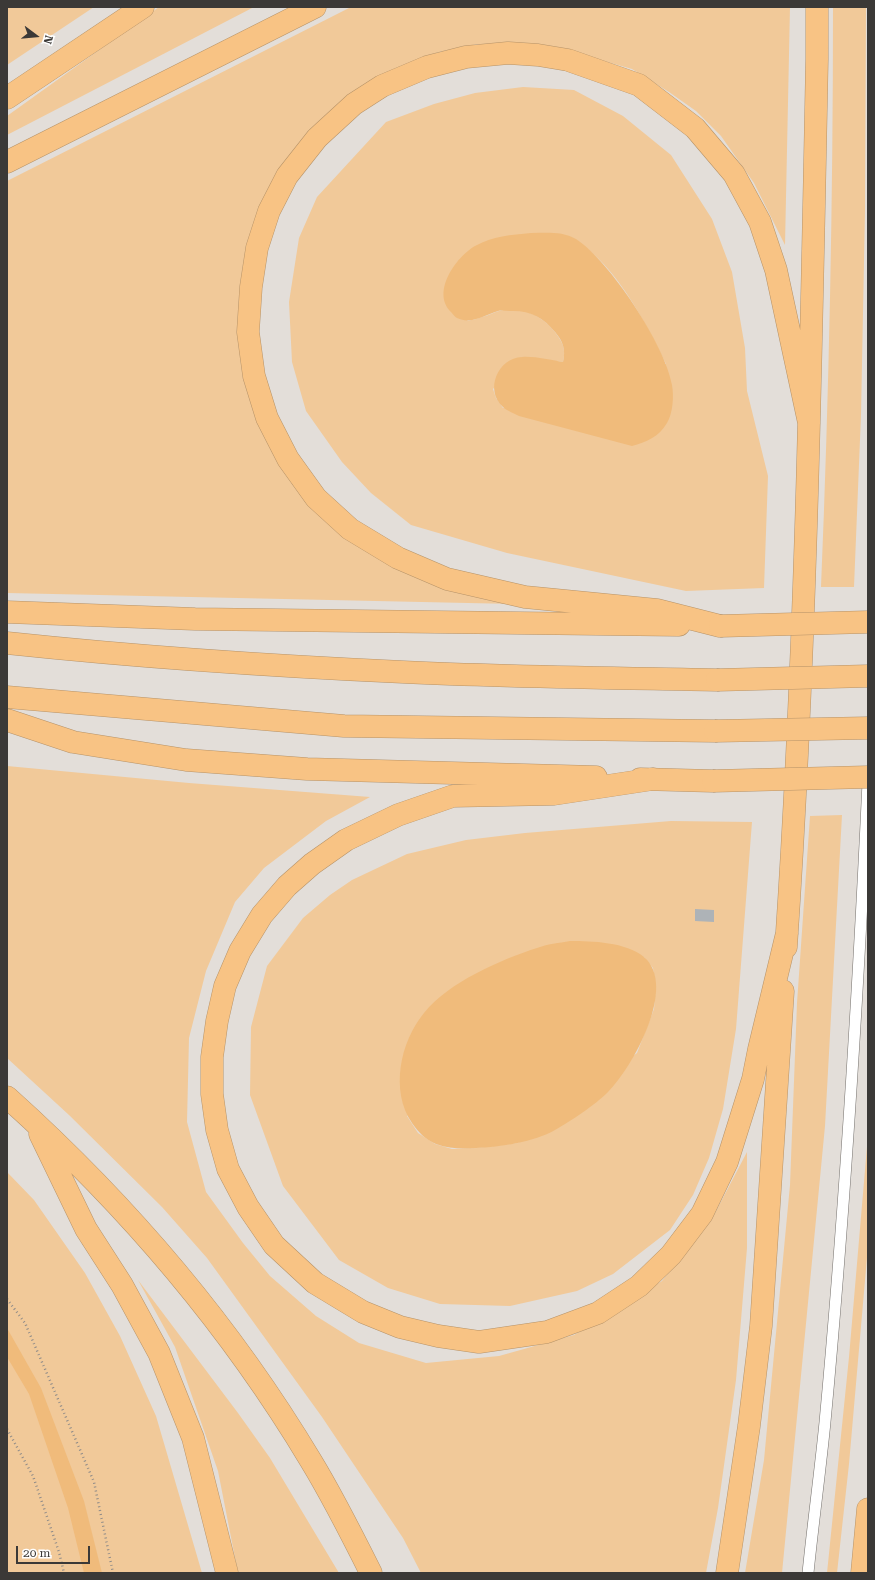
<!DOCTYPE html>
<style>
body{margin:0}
#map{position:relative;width:875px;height:1580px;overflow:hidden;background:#e3ded9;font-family:"Roboto Serif",serif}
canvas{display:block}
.frame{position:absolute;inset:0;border:8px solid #3b3937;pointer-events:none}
.north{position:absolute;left:16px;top:16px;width:40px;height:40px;-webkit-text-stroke:3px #fff;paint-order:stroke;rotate:106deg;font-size:11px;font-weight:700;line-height:16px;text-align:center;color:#3b3937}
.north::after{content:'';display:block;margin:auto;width:14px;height:18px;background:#3b3937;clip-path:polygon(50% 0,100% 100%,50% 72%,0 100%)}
.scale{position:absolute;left:16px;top:1546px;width:74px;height:18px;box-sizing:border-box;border:2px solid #3b3937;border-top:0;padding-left:5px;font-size:12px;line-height:14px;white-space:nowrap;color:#3b3937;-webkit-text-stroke:3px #fff;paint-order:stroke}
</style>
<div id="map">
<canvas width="875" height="1580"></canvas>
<div class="frame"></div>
<div class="north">N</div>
<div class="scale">20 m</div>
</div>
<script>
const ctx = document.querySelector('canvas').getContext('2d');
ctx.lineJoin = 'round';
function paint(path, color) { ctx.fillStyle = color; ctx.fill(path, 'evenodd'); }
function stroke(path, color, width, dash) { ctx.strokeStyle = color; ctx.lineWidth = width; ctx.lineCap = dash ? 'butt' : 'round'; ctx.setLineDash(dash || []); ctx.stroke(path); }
paint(new Path2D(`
 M 7,7 L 94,7 L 7,65 Z
 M 159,7 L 254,7 L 7,135 L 7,116 Z
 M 351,7 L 790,7 L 785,245 L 754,183 L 721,136 L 696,111 L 669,92 L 632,69 L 551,46 L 478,44 L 439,52 L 396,68 L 353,94 L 252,234 L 253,403 L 339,531 L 514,604 L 7,593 L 7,181 Z
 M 833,7 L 866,7 L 865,210 L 861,415 L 854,587 L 821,587 C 829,394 833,201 833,7 Z
 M 523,87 L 574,90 L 623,116 L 671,155 L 712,219 L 732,272 L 745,348 L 747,391 L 768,476 L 764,588 L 686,591 L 507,553 L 411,525 L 371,493 L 342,462 L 306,411 L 292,362 L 289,302 L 299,238 L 317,197 L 386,122 L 434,104 L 475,93 ZM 531,233 C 546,233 559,233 573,238 C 577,240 581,244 585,247 C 620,273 647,326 666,364 L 503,408 L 496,398 L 493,389 L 522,357 L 563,362 C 566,349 563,342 554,331 C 541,315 521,306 499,311 C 494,312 488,316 482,317 C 477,319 472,320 467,321 Z
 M 7,766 L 189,783 L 370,797 L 326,821 L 264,868 L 235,902 L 206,971 L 189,1038 L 187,1122 L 206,1192 L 243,1243 L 270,1276 L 316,1316 L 359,1343 L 426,1363 L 499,1356 L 574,1335 L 662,1281 L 715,1213 L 747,1152 L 747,1248 L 736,1380 L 718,1508 L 706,1573 L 421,1573 L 403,1538 L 322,1417 L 207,1258 L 162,1207 L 69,1115 L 7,1058 Z
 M 842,815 L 825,1126 L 782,1573 L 745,1573 L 764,1460 L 790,1185 L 797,1003 L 810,816 Z
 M 671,821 L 752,822 L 736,1029 L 723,1109 L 709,1158 L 693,1195 L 670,1230 L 613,1274 L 577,1291 L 510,1306 L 440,1304 L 388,1288 L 339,1260 L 283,1186 L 250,1095 L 251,1027 L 267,966 L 303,918 L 330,895 L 352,880 L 407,854 L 466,840 L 525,833 ZM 644,957 L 653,968 L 656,986 L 654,1009 L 637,1053 L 518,1143 L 477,1148 L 452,1149 L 435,1144 L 418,1133 L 407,1116 Z
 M 868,1135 L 868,1246 L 849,1464 L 837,1573 L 827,1573 L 849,1357 Z
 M 7,1172 L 34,1200 L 85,1273 L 120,1336 L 156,1416 L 202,1573 L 7,1573 Z
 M 138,1280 L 238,1413 L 270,1458 L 339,1573 L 238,1573 L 218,1471 L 175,1347 Z`), '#f1c999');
paint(new Path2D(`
 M 531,233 C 546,233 562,231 576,239 C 609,260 666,346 672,385 C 674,396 673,413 667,423 C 659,437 646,442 632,446 L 519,416 C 514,413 507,411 503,407 C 484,390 498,358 522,357 C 535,356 550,360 563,362 C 566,350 563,341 555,332 C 543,317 529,310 510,311 C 506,311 502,310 498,311 C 485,315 471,325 457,318 C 455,317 453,314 451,312 C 431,292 456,257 475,246 C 493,236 511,235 531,233 Z
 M 570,941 C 592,941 626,942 644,957 C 678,986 633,1067 608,1092 C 595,1105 571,1121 555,1130 C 534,1142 500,1147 476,1148 C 462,1149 450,1149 436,1144 C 426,1140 418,1132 412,1123 C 390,1091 400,1042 424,1013 C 449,982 500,960 537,948 C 547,944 559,943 570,941 Z
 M 7,1328 L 41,1388 L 84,1501 L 102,1573 L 84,1573 L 68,1508 L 29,1394 L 7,1357 Z`), '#f0bb7b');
paint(new Path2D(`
 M 695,909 L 714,910 L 714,922 L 695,921 Z`), '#aeb3b7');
const lane = new Path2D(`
 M 808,1573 C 813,1523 820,1473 825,1422 C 845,1209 858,995 868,782`);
const highway = new Path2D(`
 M 7,98 L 143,7
 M 7,162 L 315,7
 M 7,612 L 195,619 L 679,625
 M 720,626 L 657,610 L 525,597 L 447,579 L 398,558 L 350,529 L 316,498 L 288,459 L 267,418 L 254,376 L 248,332 L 251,287 L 257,248 L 269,211 L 287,176 L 317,138 L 354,104 L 382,86 L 427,67 L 466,57 L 508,53 L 538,55 L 568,60 L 639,85 L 695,128 L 734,174 L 760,222 L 776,270 L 809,423
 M 7,643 C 139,657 271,666 403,672 C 508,677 613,678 717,680
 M 7,697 L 344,726 L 715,731
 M 7,720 L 73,742 L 186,760 L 307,769 L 596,777
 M 640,779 L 713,781
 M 653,779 L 554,794 L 453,796 L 398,815 L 346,840 L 312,864 L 287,886 L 262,915 L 240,951 L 225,986 L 217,1021 L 212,1057 L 212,1094 L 217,1130 L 228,1169 L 248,1207 L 274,1245 L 315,1283 L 363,1312 L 400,1327 L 438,1336 L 479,1342 L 547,1332 L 598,1313 L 639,1286 L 671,1255 L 702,1214 L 727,1162 L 753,1079 L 759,1049 L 787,933
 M 786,947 C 806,651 811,355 817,59 L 817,7
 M 7,1097 C 125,1203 229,1324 311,1461 C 333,1497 352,1535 371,1573
 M 40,1134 L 86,1229 L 122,1285 L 159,1353 L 193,1438 L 227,1573
 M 727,1573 L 749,1426 L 761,1326 L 783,991
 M 862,1573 L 868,1509`);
stroke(lane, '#736f6b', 12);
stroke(highway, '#b69369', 23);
stroke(new Path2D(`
 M 7,1299 L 25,1323 L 94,1482 L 113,1573
 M 7,1429 L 33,1476 L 59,1552 L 64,1573`), '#908c89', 2.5, [1, 3]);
stroke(lane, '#fff', 11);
stroke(highway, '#f8c384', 22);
const highwayBridge = new Path2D(`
 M 720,626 L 868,622
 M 717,680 L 868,676
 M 715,731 L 868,728
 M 713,781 L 868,777`);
stroke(highwayBridge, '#b69369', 23, []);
stroke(highwayBridge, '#f8c384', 22);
</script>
